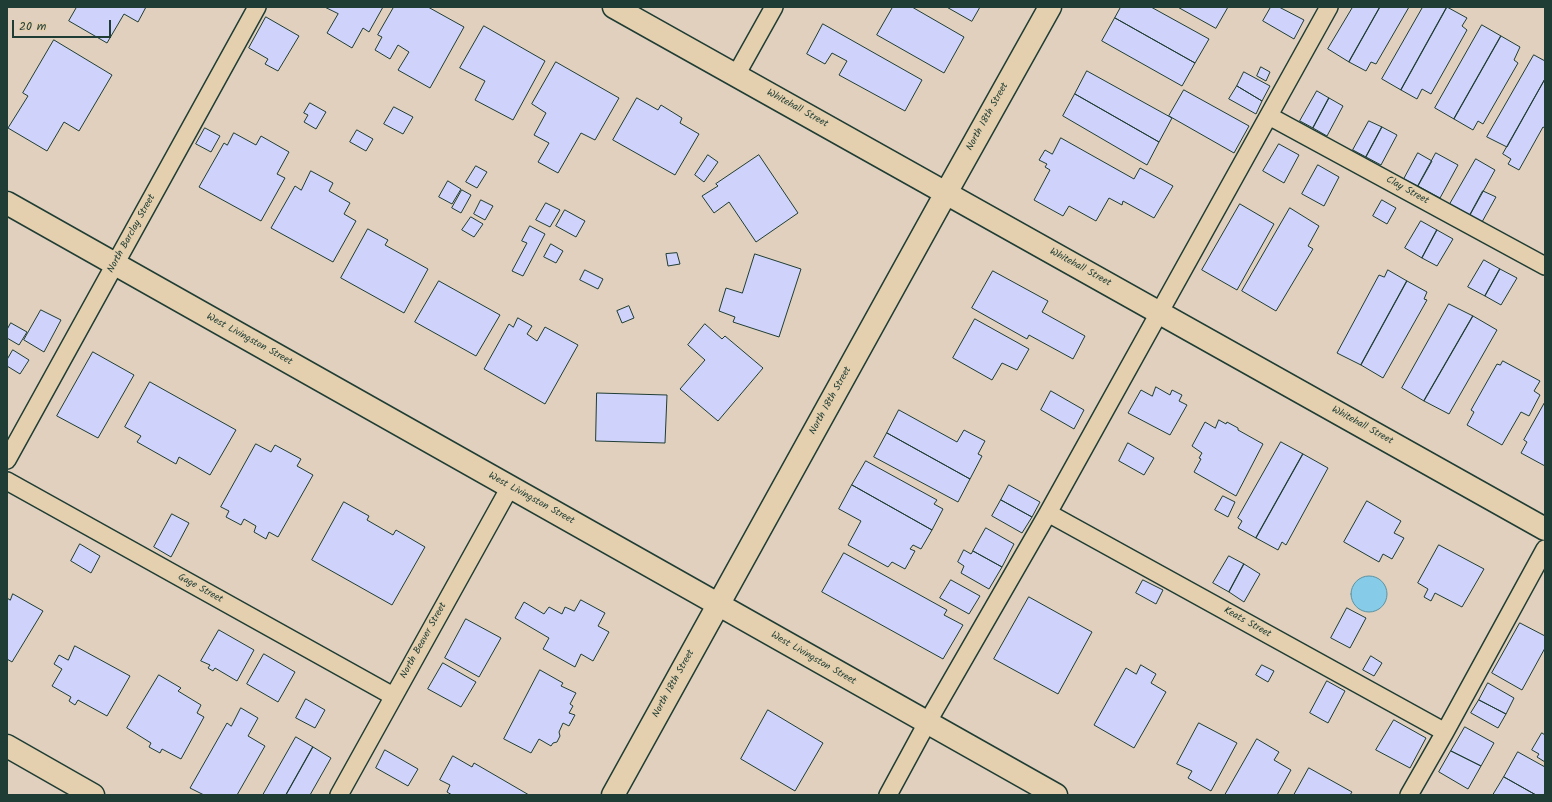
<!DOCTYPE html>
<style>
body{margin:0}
#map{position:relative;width:1552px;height:802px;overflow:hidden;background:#e0d0bd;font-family:Kalam,sans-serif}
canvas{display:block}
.frame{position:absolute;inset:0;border:8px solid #1f3d34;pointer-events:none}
.scale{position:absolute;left:12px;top:20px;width:99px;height:18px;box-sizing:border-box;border:2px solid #1f3d34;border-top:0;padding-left:5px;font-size:12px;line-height:14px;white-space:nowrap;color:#1f3d34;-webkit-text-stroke:3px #e4cfae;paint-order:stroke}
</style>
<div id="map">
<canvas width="1552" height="802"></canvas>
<div class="frame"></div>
<div class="scale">20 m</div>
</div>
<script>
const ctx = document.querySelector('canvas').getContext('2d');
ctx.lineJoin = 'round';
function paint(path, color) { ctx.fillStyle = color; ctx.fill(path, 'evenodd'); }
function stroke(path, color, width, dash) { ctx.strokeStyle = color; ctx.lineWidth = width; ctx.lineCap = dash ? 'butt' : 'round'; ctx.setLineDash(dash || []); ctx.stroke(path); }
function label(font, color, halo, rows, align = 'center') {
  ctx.font = font + ' Kalam,sans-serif'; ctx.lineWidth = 3; ctx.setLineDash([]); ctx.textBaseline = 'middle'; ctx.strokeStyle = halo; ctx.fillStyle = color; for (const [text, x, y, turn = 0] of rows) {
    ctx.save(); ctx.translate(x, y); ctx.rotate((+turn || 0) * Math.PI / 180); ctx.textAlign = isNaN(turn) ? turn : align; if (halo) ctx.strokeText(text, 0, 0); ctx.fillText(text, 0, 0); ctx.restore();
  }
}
const water = new Path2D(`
 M1351 594a18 18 0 1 1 36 0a18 18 0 1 1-36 0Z`);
paint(water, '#86cbe8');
stroke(water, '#5d92a0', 1);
const building = new Path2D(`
 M 77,7 L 146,7 L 138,22 L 124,14 L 107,43 L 69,21 Z
 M 325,7 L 383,7 L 369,32 L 363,28 L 352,48 L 327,33 L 338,14 Z
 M 394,7 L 428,7 L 464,27 L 430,88 L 398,70 L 409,52 L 398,45 L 390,59 L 375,50 L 382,37 L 378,35 Z
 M 893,7 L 912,7 L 964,37 L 944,73 L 877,35 Z
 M 947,7 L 980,7 L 972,21 Z
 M 1121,7 L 1151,7 L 1209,39 L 1195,63 L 1115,18 Z
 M 1178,7 L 1228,7 L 1216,28 Z
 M 1271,7 L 1279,7 L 1304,20 L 1294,39 L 1263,21 Z
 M 1353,7 L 1380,7 L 1349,62 L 1328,49 Z
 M 1380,7 L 1409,7 L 1376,64 L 1371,62 L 1366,71 L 1349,62 Z
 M 1423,7 L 1447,7 L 1401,90 L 1382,79 Z
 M 1447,7 L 1467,18 L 1462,26 L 1467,30 L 1431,94 L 1422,89 L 1417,99 L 1401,90 Z
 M 266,17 L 299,36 L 278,71 L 265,64 L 268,59 L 249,48 Z
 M 1115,18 L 1195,63 L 1182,86 L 1102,41 Z
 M 823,24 L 922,80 L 905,111 L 839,75 L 847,61 L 832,53 L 825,64 L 807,54 Z
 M 1482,25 L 1501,36 L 1454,119 L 1435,108 Z
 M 484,26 L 545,61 L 513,120 L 475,100 L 485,81 L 460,68 Z
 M 1501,36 L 1520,47 L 1514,60 L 1518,63 L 1483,124 L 1478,121 L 1473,130 L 1454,119 Z
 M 54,40 L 112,75 L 79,131 L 64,122 L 47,151 L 8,128 L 28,96 L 23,93 Z
 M 1534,55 L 1545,61 L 1545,79 L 1507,147 L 1487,137 Z
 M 556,62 L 619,98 L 595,140 L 581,133 L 558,173 L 538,162 L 549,143 L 534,135 L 546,113 L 532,104 Z
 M 1261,67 L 1270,72 L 1266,81 L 1257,76 Z
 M 1087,71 L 1172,118 L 1159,142 L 1075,94 Z
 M 1244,72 L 1270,86 L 1262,101 L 1237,86 Z
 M 1545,79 L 1545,128 L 1543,127 L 1519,170 L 1508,164 L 1511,159 L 1503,154 Z
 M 1237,86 L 1262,101 L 1256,114 L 1229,99 Z
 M 1184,90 L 1249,126 L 1234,153 L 1169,116 Z
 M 1317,91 L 1329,98 L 1313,128 L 1300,121 Z
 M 1075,94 L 1159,142 L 1147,165 L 1063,116 Z
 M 637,98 L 658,110 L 661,105 L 682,118 L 680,123 L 699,134 L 675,175 L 613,140 Z
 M 1329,98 L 1343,106 L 1327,136 L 1313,128 Z
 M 310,103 L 326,112 L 316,129 L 304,122 L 308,115 L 304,113 Z
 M 394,107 L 413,117 L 403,134 L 384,124 Z
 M 1369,121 L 1382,127 L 1366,157 L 1353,150 Z
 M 1382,127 L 1397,135 L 1381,165 L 1366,157 Z
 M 205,128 L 220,136 L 211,152 L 196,144 Z
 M 357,130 L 373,139 L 366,151 L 350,142 Z
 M 234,133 L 256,145 L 261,136 L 289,152 L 277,174 L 285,178 L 261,221 L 199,187 L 224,143 L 227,145 Z
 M 1061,138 L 1134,179 L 1140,168 L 1173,186 L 1154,218 L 1123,201 L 1122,205 L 1109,198 L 1096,221 L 1069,206 L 1063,216 L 1034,200 L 1050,170 L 1045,167 L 1047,164 L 1039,160 L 1045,150 L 1052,154 Z
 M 1279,144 L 1299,155 L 1284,183 L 1263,171 Z
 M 1418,153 L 1432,161 L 1418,186 L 1404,179 Z
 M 1436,153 L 1458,165 L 1440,198 L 1418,186 Z
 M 708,155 L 718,162 L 704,182 L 695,175 Z
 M 759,155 L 798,213 L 756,242 L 729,202 L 714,213 L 702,196 L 718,186 L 716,184 Z
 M 1476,159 L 1495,170 L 1470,215 L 1450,204 Z
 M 1318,165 L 1339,177 L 1324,206 L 1302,194 Z
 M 476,166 L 487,172 L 477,188 L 466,182 Z
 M 311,171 L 333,183 L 329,191 L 350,203 L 344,214 L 356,221 L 333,262 L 271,228 L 295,186 L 301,190 Z
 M 448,181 L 461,189 L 452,204 L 439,197 Z
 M 462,190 L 471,195 L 461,213 L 452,208 Z
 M 1483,191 L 1496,197 L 1482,222 L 1470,215 Z
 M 481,200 L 493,206 L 485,220 L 474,214 Z
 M 1382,200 L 1396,208 L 1387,224 L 1373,216 Z
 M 546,203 L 560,210 L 550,227 L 536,220 Z
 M 1240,204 L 1274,224 L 1237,290 L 1202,270 Z
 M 1290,208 L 1319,226 L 1308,246 L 1313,249 L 1276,311 L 1242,291 Z
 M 565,210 L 585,221 L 576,237 L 556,226 Z
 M 471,217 L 483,224 L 474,237 L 462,230 Z
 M 1421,221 L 1437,230 L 1422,258 L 1405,248 Z
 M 530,226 L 545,234 L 523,276 L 512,271 L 527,243 L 522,241 Z
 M 368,229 L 388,240 L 385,245 L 428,269 L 404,313 L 341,278 Z
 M 1437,230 L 1453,239 L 1437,266 L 1422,258 Z
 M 551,244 L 563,251 L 556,263 L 544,257 Z
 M 677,253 L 680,264 L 668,266 L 666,254 Z
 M 755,254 L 801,269 L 779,337 L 733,322 L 735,317 L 719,311 L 726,288 L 742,293 Z
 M 1484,260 L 1500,269 L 1485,296 L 1468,287 Z
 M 1500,269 L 1517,278 L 1501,305 L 1485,296 Z
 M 585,270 L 603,279 L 598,289 L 580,280 Z
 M 1388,270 L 1407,281 L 1361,365 L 1337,353 L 1379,275 L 1384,277 Z
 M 993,271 L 1048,301 L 1042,312 L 1085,336 L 1073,359 L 1029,335 L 1027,339 L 972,308 Z
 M 439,281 L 500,315 L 476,356 L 415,322 Z
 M 1407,281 L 1427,292 L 1424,299 L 1427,300 L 1383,378 L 1361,365 Z
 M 1449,304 L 1473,316 L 1424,401 L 1402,388 Z
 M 629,306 L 634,318 L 622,323 L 617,311 Z
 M 41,310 L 61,320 L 44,352 L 24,340 Z
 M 1473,316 L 1497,330 L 1449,414 L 1424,401 Z
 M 518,318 L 532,326 L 527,334 L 537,341 L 545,327 L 578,345 L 545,404 L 484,369 L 509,324 L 513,327 Z
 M 975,319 L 1029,349 L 1017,370 L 1002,363 L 992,380 L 953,358 Z
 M 11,323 L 27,332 L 19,345 L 7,338 L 7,330 Z
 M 705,324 L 722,339 L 725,336 L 763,368 L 718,421 L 680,389 L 705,360 L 688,345 Z
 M 13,350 L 29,360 L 20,374 L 7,366 L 7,360 Z
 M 93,352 L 134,375 L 98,438 L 57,416 Z
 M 1503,361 L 1540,381 L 1534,391 L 1540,395 L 1529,416 L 1521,412 L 1502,445 L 1467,425 L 1474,412 L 1471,410 L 1497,364 L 1500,365 Z
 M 150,382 L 236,430 L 210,475 L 179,457 L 176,464 L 137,442 L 141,436 L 125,427 Z
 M 1156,387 L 1170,395 L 1172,390 L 1182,395 L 1179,401 L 1187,405 L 1170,435 L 1128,413 L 1141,390 L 1152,396 Z
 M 1051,391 L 1084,410 L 1074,429 L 1041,410 Z
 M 597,393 L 667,395 L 665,443 L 596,441 Z
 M 1545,402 L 1545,466 L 1521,453 L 1527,442 L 1524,440 Z
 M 899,410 L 957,442 L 964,430 L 985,441 L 978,454 L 982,456 L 970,479 L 887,433 Z
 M 1219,420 L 1226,424 L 1227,422 L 1238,428 L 1238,430 L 1263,444 L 1236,496 L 1194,472 L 1201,459 L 1199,458 L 1202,453 L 1192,446 L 1205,422 L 1215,428 Z
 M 887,433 L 970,479 L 958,502 L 874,457 Z
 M 1281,442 L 1303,454 L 1256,538 L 1238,528 L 1242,521 L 1238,518 Z
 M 1128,443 L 1154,458 L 1144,475 L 1119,461 Z
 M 256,444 L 271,452 L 275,445 L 301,459 L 297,466 L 313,475 L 278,537 L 269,532 L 266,539 L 254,532 L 256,526 L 244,519 L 241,525 L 226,517 L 229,511 L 221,507 Z
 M 1303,454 L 1328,468 L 1286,545 L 1282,542 L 1278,550 L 1256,538 Z
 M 866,461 L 937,500 L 934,504 L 943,509 L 932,530 L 852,485 Z
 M 852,485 L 932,530 L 921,549 L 913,545 L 910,549 L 915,551 L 905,569 L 892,562 L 888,567 L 848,545 L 861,521 L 839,509 Z
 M 1009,485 L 1040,502 L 1032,517 L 1001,500 Z
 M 1223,496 L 1235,502 L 1228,517 L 1215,510 Z
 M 1001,500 L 1032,517 L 1022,533 L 992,516 Z
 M 1367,501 L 1401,521 L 1394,533 L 1404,538 L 1392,559 L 1383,554 L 1379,562 L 1344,542 Z
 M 344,502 L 369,516 L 367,520 L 393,535 L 396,530 L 425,547 L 392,605 L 312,560 Z
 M 172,514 L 189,523 L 171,557 L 154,547 Z
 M 986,528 L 1014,544 L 1002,567 L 973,551 Z
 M 80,544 L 100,556 L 91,573 L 71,561 Z
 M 1439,545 L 1484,569 L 1462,607 L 1435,593 L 1431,601 L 1424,597 L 1428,589 L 1418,583 Z
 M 964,550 L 971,554 L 973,551 L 1002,567 L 989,589 L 961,573 L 964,566 L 958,562 Z
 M 844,553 L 947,610 L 944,615 L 963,625 L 943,659 L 822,592 Z
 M 1229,556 L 1244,564 L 1229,592 L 1213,583 Z
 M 1244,564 L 1260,574 L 1244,602 L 1229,592 Z
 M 951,580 L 980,596 L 969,614 L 940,598 Z
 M 1143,580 L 1163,590 L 1156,604 L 1136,593 Z
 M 13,594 L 43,611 L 12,662 L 7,659 L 7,598 L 10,600 Z
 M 1029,597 L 1092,632 L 1058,694 L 994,659 Z
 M 581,600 L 605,613 L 598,626 L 609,632 L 593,661 L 581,654 L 575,667 L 543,649 L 549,638 L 515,618 L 524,602 L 544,614 L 549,607 L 562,614 L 565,607 L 574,611 Z
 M 1347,608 L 1366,618 L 1350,648 L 1331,638 Z
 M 466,619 L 501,638 L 479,677 L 445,658 Z
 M 1520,623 L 1545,636 L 1545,648 L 1522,690 L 1492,673 Z
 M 219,630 L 254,650 L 237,681 L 215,668 L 213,671 L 208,668 L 210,665 L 201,661 Z
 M 75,646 L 130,676 L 107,716 L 78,700 L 75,705 L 69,701 L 71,697 L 52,686 L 62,669 L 54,664 L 59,655 L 68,660 Z
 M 264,654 L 295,672 L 278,702 L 247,684 Z
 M 1371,656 L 1382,663 L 1374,676 L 1363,670 Z
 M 443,663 L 476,682 L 461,707 L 428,689 Z
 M 1141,665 L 1156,674 L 1151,683 L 1166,692 L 1134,748 L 1094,725 L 1126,668 L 1136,674 Z
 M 1262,665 L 1274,671 L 1268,682 L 1256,675 Z
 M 540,670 L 563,683 L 561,686 L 576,693 L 570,704 L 573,706 L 569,713 L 575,715 L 569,726 L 563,723 L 559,732 L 560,736 L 557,742 L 553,743 L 551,746 L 539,739 L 531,753 L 504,739 Z
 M 159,675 L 181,688 L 178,691 L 201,705 L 197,713 L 204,717 L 181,759 L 162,749 L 160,753 L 149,747 L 151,743 L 127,728 Z
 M 1327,681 L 1345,691 L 1328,723 L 1310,713 Z
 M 1488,683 L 1514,698 L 1506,714 L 1479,700 Z
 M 306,699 L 325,710 L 315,728 L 296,718 Z
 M 1479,700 L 1506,714 L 1498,728 L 1471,713 Z
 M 241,708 L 258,718 L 248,736 L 265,746 L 237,795 L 204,795 L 190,788 L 227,723 L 231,726 Z
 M 768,710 L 823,743 L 795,791 L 741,759 Z
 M 1394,720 L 1426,738 L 1410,768 L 1376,750 Z
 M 1199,723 L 1237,743 L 1211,791 L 1188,778 L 1192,771 L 1177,764 Z
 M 1465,727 L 1494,743 L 1481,766 L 1451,751 Z
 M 1542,733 L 1545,735 L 1545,762 L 1537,757 L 1539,754 L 1532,750 Z
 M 296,737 L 313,747 L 286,795 L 263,795 Z
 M 1257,739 L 1279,752 L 1274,760 L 1291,770 L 1277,795 L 1225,795 Z
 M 313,747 L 331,758 L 310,795 L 286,795 Z
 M 385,750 L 418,769 L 408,786 L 376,768 Z
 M 1451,751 L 1481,766 L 1468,789 L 1439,772 Z
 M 1518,752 L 1545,767 L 1545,795 L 1536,795 L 1504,777 Z
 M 453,756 L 472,767 L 474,763 L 529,795 L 452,795 L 447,792 L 450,785 L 440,780 Z
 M 1309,768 L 1352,792 L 1350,795 L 1294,795 Z
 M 1504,777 L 1536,795 L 1493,795 Z`);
paint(building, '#cfd2fb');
stroke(building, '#1f3d34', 1);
const lane = new Path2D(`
 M 736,75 L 774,7
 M 1269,116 L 1545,266
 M 7,460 L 257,7
 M 7,481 L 393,696
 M 1048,513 L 1445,732
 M 339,795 L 510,487
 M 888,795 L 927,723 L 1048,513 L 1329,7
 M 1409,795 L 1445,732 L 1545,549`);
const street = new Path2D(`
 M 614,7 L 1545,529
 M 7,203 L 1056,795
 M 7,746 L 93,795
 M 613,795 L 946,193 L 1050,7`);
stroke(lane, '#1f3d34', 20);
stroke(street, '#1f3d34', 25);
stroke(lane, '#e4cfae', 17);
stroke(street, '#e4cfae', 22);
label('10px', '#1f3d34', '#e4cfae', [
 ["Whitehall Street",797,109,29],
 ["North 18th Street",988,117,-61],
 ["Clay Street",1407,191,29],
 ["North Barclay Street",132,234,-61],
 ["Whitehall Street",1080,268,29],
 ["West Livingston Street",249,340,29],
 ["North 18th Street",831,401,-61],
 ["Whitehall Street",1362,426,29],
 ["West Livingston Street",531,499,29],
 ["Gage Street",200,589,29],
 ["Keats Street",1247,623,29],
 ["North Beaver Street",424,641,-61],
 ["West Livingston Street",813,659,30],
 ["North 18th Street",674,684,-61]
]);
</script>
